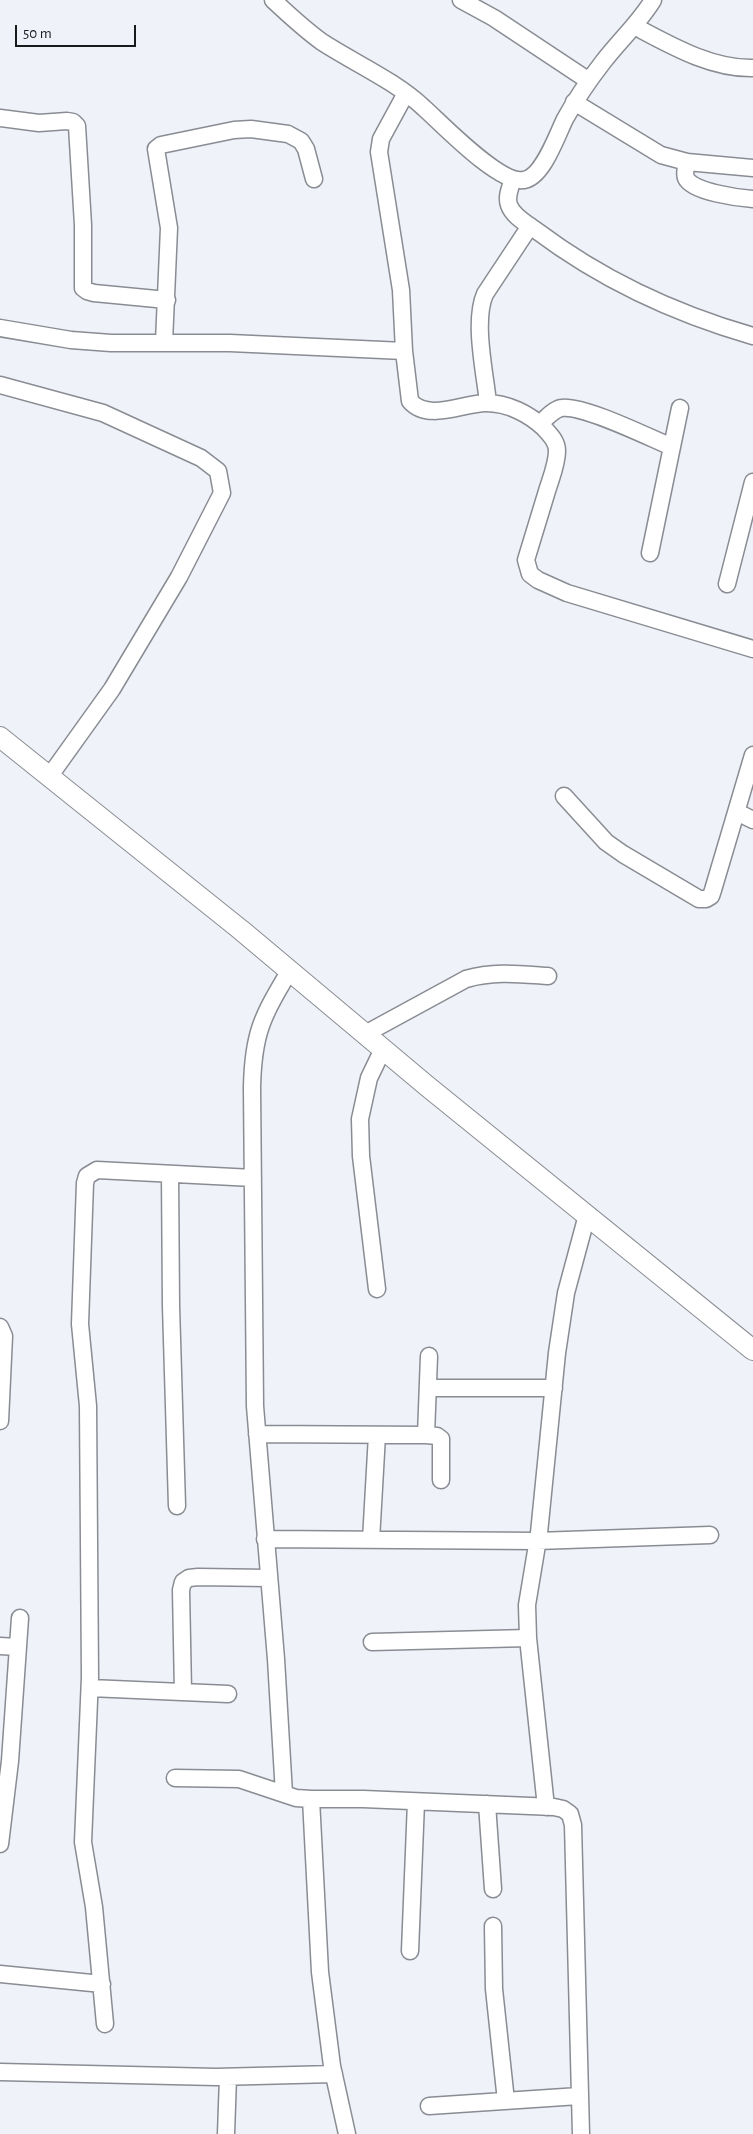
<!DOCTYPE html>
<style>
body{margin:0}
#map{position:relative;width:753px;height:2134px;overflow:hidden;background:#eff2f8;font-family:"Alegreya Sans",sans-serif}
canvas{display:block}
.scale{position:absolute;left:15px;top:25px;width:121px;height:22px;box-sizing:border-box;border:2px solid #191a1c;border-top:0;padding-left:6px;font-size:15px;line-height:18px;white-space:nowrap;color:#191a1c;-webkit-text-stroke:4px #eff2f8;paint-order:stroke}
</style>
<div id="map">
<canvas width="753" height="2134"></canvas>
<div class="scale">50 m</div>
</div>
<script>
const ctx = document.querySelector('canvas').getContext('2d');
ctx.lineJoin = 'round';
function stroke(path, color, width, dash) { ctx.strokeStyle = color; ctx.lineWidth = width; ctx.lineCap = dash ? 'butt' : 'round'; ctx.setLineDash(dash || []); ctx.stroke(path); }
const minor = new Path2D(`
 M 273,0 C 289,15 304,29 322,42 C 356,64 394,80 424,108 C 442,124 500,185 524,180 C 543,177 557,135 565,119 C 576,99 589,80 603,62 C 619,41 639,23 653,0
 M 461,0 L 494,18 L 589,81
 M 634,26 C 670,45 711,69 753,68
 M 406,93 L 381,139 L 379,152 L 401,290 L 404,351 L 410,401 C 428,422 463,403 486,403 C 508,403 529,414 544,428 C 550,435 557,441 557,451 C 557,464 551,478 547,491 C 540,514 533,537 526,560 L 530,574 L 538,580 L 567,593 L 753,649
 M 574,102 L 661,155 L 687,162 L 753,168
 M 0,118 L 39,123 L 67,121 L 73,122 L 77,126 L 83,225 L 83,288 L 87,291 L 94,293 L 167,300
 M 687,162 C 686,167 684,173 686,178 C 692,192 739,198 753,199
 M 513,179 C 510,188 506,197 509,205 C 513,217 528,224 537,231 C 601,279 676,314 753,336
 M 0,328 L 71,340 L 111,343 L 230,343 L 404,351
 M 164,342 L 169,228 L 156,149 L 161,145 L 234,130 L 251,129 L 288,134 L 301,141 L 306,149 L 314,179
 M 0,385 L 103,413 L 201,458 L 218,471 L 222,493 L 179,577 L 112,689 L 49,777
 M 488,403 C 485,373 473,321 485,294 L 530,226
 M 540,424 C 546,418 553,410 561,408 C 582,404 650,438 672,447
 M 650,553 L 680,408
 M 727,584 L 753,482
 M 564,796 L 606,842 L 623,854 L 699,899 L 706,899 L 711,896 L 713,890 L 753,755
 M 737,812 L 753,820
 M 365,1034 L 466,979 C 494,971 519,974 548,976
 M 170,1174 L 171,1306 L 177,1506
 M 377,1289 L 361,1156 L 360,1119 L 369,1078 L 383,1049
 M 0,1327 L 4,1336 L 0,1421
 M 428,1388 L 554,1388
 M 257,1434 L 426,1435 L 437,1436 L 441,1439 L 441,1480
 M 426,1435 L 429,1356
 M 265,1539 L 537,1541 L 710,1535
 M 371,1540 L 377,1435
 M 372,1642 L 528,1638
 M 0,1646 L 17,1647
 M 90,1688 L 228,1694
 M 183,1692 L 181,1590 L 183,1582 L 189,1578 L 198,1577 L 268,1578
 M 175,1778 L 239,1779 L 296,1798 L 311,1799 L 363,1799 L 554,1807 L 563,1809 L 570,1814 L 573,1825 L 581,2134
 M 284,1794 L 276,1659 L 255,1406 L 252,1088 C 253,1033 262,1017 290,970
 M 311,1799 L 320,1972 L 332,2066 L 347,2134
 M 487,1804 L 493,1889
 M 546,1807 L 528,1638 L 527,1605 L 539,1533 L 557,1353 L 566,1293 L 587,1215
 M 0,1844 L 10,1761 L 20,1618
 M 493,1926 L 494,1989 L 506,2101
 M 410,1951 L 416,1802
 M 0,1974 L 102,1984
 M 105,2024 L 94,1907 L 83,1842 L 90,1677 L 88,1406 L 80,1324 L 85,1183 L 87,1176 L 97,1170 L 253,1178
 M 0,2072 L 216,2077 L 334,2074
 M 429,2106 L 579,2096
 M 226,2134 L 228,2077`);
const major = new Path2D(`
 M 0,737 L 241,930 L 427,1086 L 753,1350`);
stroke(minor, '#898c92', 19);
stroke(major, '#898c92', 22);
stroke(minor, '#fff', 16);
stroke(major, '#fff', 20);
</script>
